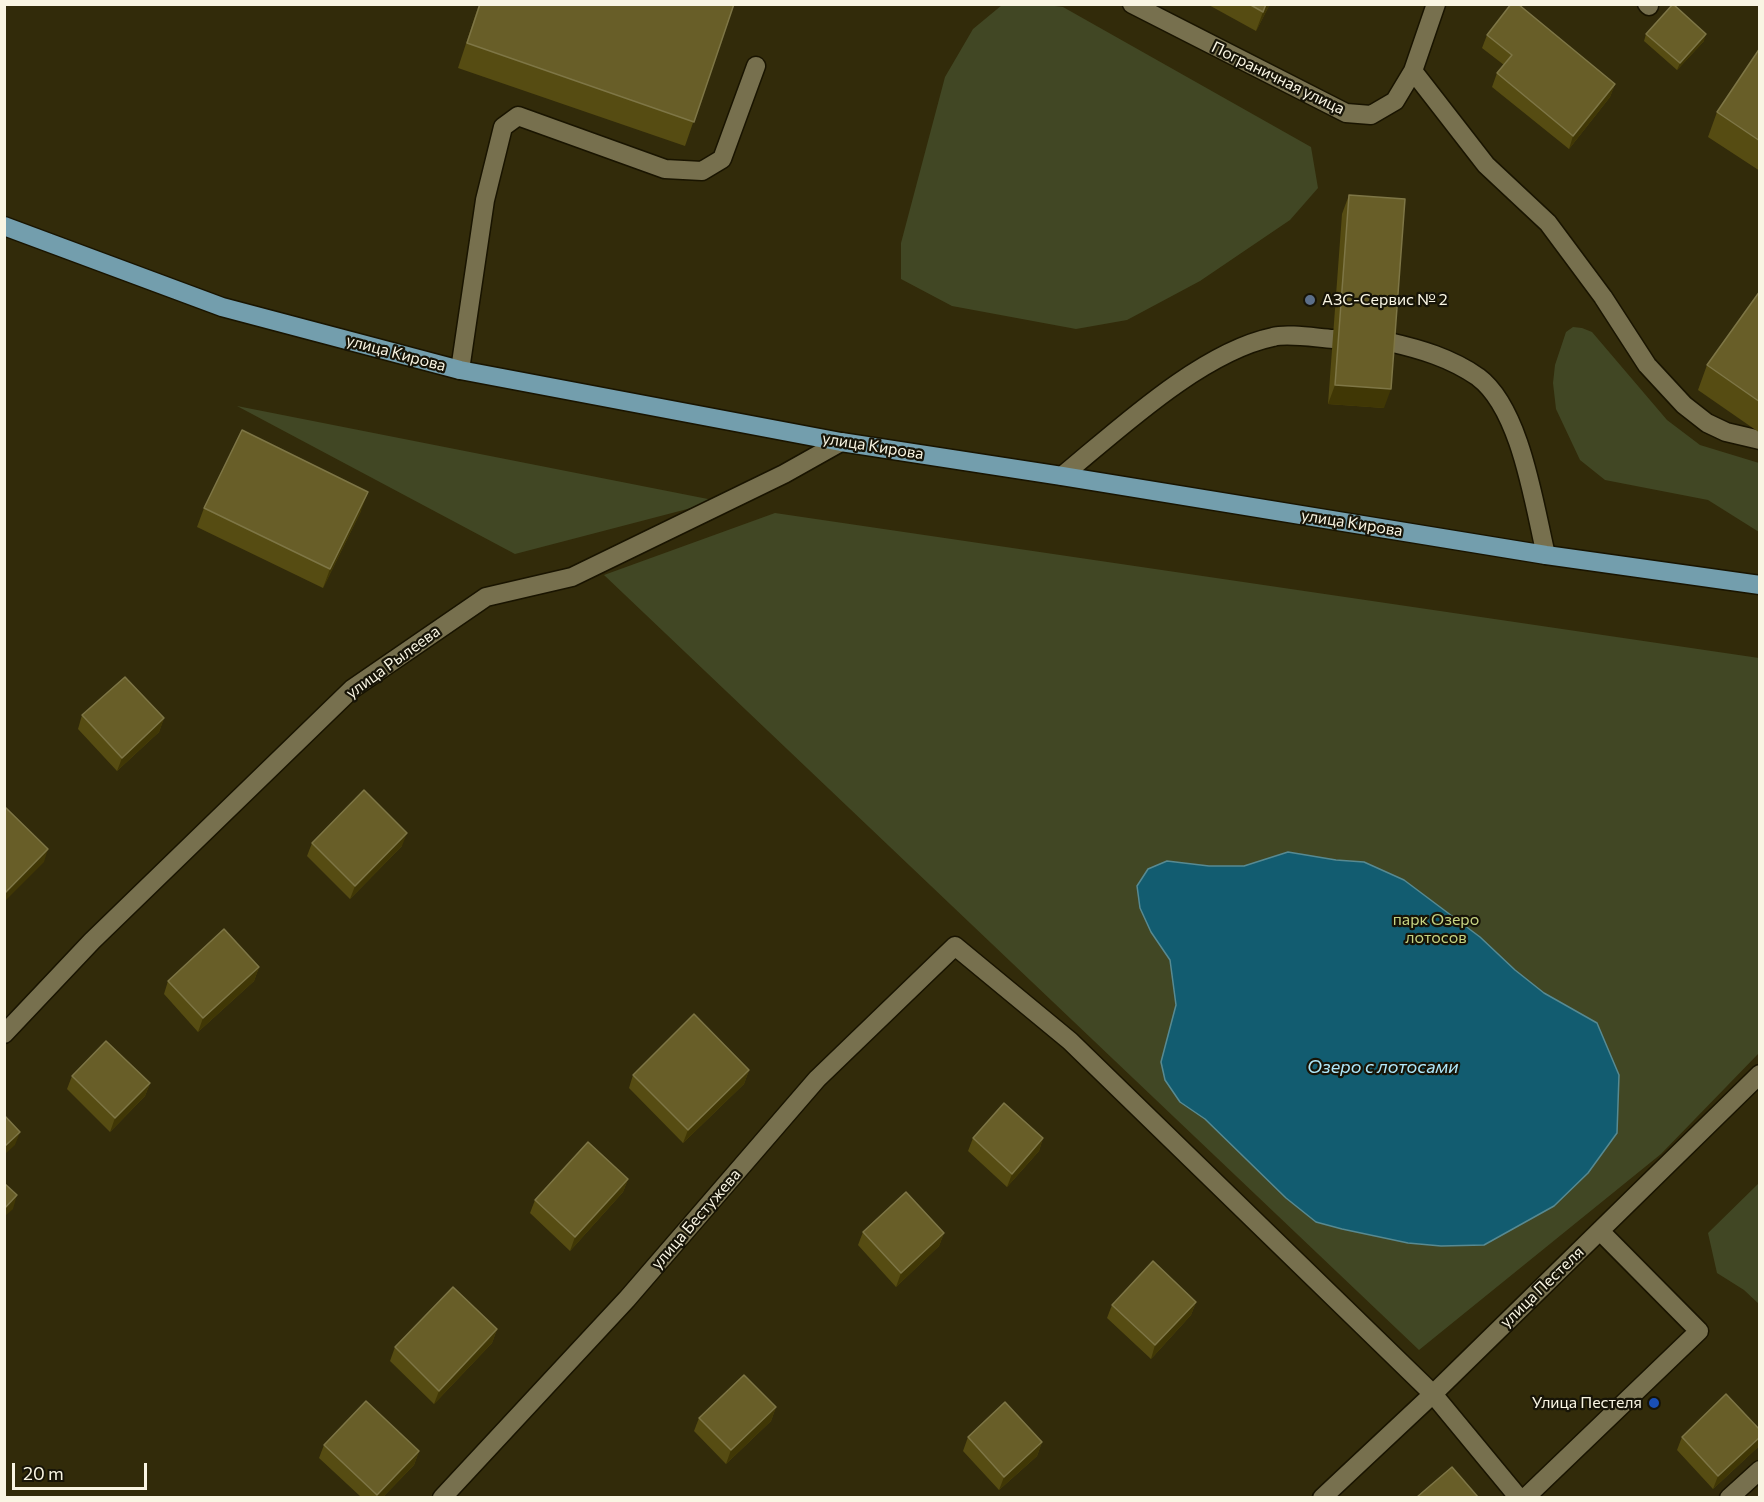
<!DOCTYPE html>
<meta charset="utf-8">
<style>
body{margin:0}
#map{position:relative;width:1764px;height:1502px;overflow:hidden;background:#322b0a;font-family:Commissioner,sans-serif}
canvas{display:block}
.frame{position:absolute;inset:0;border:6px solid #f9f5e3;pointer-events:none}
.scale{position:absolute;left:12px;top:1463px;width:135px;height:27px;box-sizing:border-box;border:3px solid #f9f5e3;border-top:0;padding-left:8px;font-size:18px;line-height:21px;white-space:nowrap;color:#f9f5e3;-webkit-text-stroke:4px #171407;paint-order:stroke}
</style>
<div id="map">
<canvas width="1764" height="1502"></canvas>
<div class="frame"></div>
<div class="scale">20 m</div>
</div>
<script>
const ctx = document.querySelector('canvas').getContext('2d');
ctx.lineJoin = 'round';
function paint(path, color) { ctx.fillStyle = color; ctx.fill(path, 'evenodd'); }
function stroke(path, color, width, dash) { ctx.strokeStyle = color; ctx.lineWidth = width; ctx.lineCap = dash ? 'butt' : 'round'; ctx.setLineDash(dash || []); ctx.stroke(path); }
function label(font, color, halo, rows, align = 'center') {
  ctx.font = font + ' Commissioner,sans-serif'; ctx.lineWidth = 4.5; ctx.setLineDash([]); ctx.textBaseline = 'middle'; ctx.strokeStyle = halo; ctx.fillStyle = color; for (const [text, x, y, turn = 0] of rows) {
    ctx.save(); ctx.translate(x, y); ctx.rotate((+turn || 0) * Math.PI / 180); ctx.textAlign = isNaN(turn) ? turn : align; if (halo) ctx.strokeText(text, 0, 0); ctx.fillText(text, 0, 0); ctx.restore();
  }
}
paint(new Path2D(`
 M 1002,5 L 1047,5 L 1063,7 L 1311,147 L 1318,188 L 1290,220 L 1200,281 L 1127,320 L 1076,329 L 952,306 L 901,279 L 901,243 L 945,77 L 973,29 Z
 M 1573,327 L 1582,328 L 1592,332 L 1667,420 L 1700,445 L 1759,463 L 1759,532 L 1708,500 L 1605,480 L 1580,460 L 1556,409 L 1553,383 L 1555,365 L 1566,332 Z
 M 237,406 L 718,501 L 515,554 Z
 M 775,513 L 1759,658 L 1759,1053 L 1661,1154 L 1419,1350 L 604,575 Z
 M 1759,1183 L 1759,1304 L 1744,1290 L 1717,1273 L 1708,1233 Z`), '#414724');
const water = new Path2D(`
 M 1288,852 L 1336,860 L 1364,862 L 1404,880 L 1480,937 L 1515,970 L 1544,993 L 1597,1023 L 1619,1075 L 1617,1133 L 1588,1173 L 1554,1206 L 1484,1245 L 1441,1246 L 1408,1243 L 1342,1229 L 1316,1222 L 1286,1198 L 1205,1119 L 1180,1102 L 1165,1080 L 1161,1062 L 1176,1005 L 1170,960 L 1151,932 L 1140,908 L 1137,886 L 1148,869 L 1167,861 L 1209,866 L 1244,866 Z`);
paint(water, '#125c70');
stroke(water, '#578a92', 1.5);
const minor = new Path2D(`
 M 1132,4 L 1346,113 L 1371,115 L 1395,101 L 1413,71 L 1436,4
 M 1647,4 L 1649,6
 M 1413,71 L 1486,165 L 1548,223 L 1603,297 L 1647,365 L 1684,405 L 1707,423 L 1726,432 L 1760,440
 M 1389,342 C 1420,349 1451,358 1478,377 C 1521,409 1534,505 1546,555
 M 460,370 L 485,200 L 503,127 L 518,116 L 665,169 L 702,171 L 722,159 L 756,66
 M 1062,476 C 1119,429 1201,352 1273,337 C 1287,333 1317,338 1333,339
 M 4,1034 L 92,941 L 352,689 L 486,597 L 572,577 L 784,474 L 841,442
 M 442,1498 L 627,1299 L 817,1079 L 955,946 L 1070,1041 L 1433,1394 L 1519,1498
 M 1322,1498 L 1433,1394 L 1760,1074
 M 1525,1498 L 1699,1331 L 1600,1231
 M 1729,1498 L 1760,1470`);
const major = new Path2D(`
 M 4,226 L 222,307 L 460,370 L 841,442 L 1062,476 L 1546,555 L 1760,585`);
stroke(minor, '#191400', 21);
stroke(major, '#191400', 21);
stroke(minor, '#77704e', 18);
stroke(major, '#739ead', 18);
paint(new Path2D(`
 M 479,4 L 734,4 L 685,146 L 458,68 Z
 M 1207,4 L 1270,4 L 1256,31 Z
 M 1646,34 L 1704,41 L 1677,70 L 1644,41 Z
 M 1487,35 L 1615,84 L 1610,97 L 1569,149 L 1492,87 L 1497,73 L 1504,65 L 1482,48 Z
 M 1760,48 L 1760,171 L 1708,137 L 1717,112 Z
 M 1349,195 L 1384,408 L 1328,404 L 1342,214 Z
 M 1760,291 L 1760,433 L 1698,390 L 1707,365 Z
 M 204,508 L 361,511 L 323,588 L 197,527 Z
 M 82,715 L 164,718 L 159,732 L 117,771 L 78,729 Z
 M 312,843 L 402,846 L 350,899 L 307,856 Z
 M 259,967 L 254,981 L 198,1032 L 164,994 L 168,981 Z
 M 749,1070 L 744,1084 L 683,1143 L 629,1088 L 633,1075 Z
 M 72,1076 L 150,1083 L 145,1096 L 110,1132 L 67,1089 Z
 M 973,1138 L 1043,1138 L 1039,1151 L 1007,1187 L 968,1151 Z
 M 628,1179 L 623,1192 L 570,1251 L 530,1213 L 535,1200 Z
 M 863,1232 L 944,1233 L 939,1246 L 896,1287 L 858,1245 Z
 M 1196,1302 L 1191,1315 L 1151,1359 L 1107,1318 L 1112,1305 Z
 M 497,1329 L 492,1343 L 434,1404 L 390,1361 L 395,1347 Z
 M 776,1407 L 771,1421 L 726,1464 L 694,1431 L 699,1418 Z
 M 968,1437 L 1042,1442 L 1037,1456 L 999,1490 L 963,1451 Z
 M 1682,1437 L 1758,1447 L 1713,1489 L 1677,1450 Z
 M 324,1445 L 419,1451 L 414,1465 L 383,1497 L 361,1497 L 319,1458 Z`), '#564c12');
paint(new Path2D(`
 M 1266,4 L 1270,4 L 1256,31 L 1263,12 Z
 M 1706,34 L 1704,41 L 1677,70 L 1680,63 Z
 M 1615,84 L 1610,97 L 1569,149 L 1573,136 Z
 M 1335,385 L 1391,389 L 1384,408 L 1328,404 Z
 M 368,492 L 361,511 L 323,588 L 330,569 Z
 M 164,718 L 159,732 L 117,771 L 122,758 Z
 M 407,833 L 402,846 L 350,899 L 355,886 Z
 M 48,849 L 44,862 L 4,902 L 4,894 Z
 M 259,967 L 254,981 L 198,1032 L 203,1018 Z
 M 749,1070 L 744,1084 L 683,1143 L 688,1130 Z
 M 150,1083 L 145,1096 L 110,1132 L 115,1118 Z
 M 20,1132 L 15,1145 L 4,1155 L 4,1147 Z
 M 1043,1138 L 1039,1151 L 1007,1187 L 1012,1174 Z
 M 628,1179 L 623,1192 L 570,1251 L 575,1237 Z
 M 17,1195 L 13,1209 L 4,1217 L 4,1209 Z
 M 944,1233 L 939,1246 L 896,1287 L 901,1273 Z
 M 1196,1302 L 1191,1315 L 1151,1359 L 1155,1345 Z
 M 497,1329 L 492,1343 L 434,1404 L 439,1391 Z
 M 776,1407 L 771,1421 L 726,1464 L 731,1450 Z
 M 1760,1437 L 1760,1443 L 1758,1447 L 1713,1489 L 1718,1476 Z
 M 1042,1442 L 1037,1456 L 999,1490 L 1004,1477 Z
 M 419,1451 L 414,1465 L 383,1497 L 376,1497 L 377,1495 Z`), '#403705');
const building = new Path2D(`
 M 480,4 L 734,4 L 694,122 L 467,43 Z
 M 1249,4 L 1266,4 L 1263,12 Z
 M 1511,4 L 1518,4 L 1615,84 L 1573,136 L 1497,73 L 1512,55 L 1487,35 Z
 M 1673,4 L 1706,34 L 1680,63 L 1646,34 Z
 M 1760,48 L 1760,141 L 1717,112 Z
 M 1349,195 L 1405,199 L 1391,389 L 1335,385 Z
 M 1760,291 L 1760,402 L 1707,365 Z
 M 242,430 L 368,492 L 330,569 L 204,508 Z
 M 125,677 L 164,718 L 122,758 L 82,715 Z
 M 364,790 L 407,833 L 355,886 L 312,843 Z
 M 4,806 L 48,849 L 4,894 Z
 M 224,929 L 259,967 L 203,1018 L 168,981 Z
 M 694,1014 L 749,1070 L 688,1130 L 633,1075 Z
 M 106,1041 L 150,1083 L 115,1118 L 72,1076 Z
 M 1004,1103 L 1043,1138 L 1012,1174 L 973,1138 Z
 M 4,1115 L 20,1132 L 4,1147 Z
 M 588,1142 L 628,1179 L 575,1237 L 535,1200 Z
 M 4,1183 L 17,1195 L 4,1209 Z
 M 906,1192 L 944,1233 L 901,1273 L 863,1232 Z
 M 1153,1261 L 1196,1302 L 1155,1345 L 1112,1305 Z
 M 453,1287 L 497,1329 L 439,1391 L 395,1347 Z
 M 744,1375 L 776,1407 L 731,1450 L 699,1418 Z
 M 1726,1394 L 1760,1430 L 1760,1437 L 1718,1476 L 1682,1437 Z
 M 366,1401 L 419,1451 L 377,1495 L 324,1445 Z
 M 1005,1402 L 1042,1442 L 1004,1477 L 968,1437 Z
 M 1452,1467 L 1478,1497 L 1417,1497 Z`);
paint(building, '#685e28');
stroke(building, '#7e7646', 1.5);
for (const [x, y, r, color] of [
 [1310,300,6,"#5c6f8a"],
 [1654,1403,6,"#1a4fb4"]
]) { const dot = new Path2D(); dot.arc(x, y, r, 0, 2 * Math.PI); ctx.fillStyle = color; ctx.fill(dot); stroke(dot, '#171407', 2); }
label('16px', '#f9f5e3', '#171407', [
 ["Пограничная улица",1278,78,26],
 ["улица Кирова",396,353,15],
 ["улица Кирова",873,446,9],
 ["улица Кирова",1352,523,9],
 ["улица Рылеева",393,662,-36],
 ["улица Бестужева",696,1219,-49],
 ["улица Пестеля",1542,1287,-44]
]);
label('16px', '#f9f5e3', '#171407', [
 ["АЗС-Сервис № 2",1322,300],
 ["Улица Пестеля",1642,1403,"right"]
], 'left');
label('16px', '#c7d483', '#171407', [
 ["парк Озеро",1436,920],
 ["лотосов",1436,938]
]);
label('italic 18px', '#b0e8fb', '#171407', [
 ["Озеро с лотосами",1383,1067]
]);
</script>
